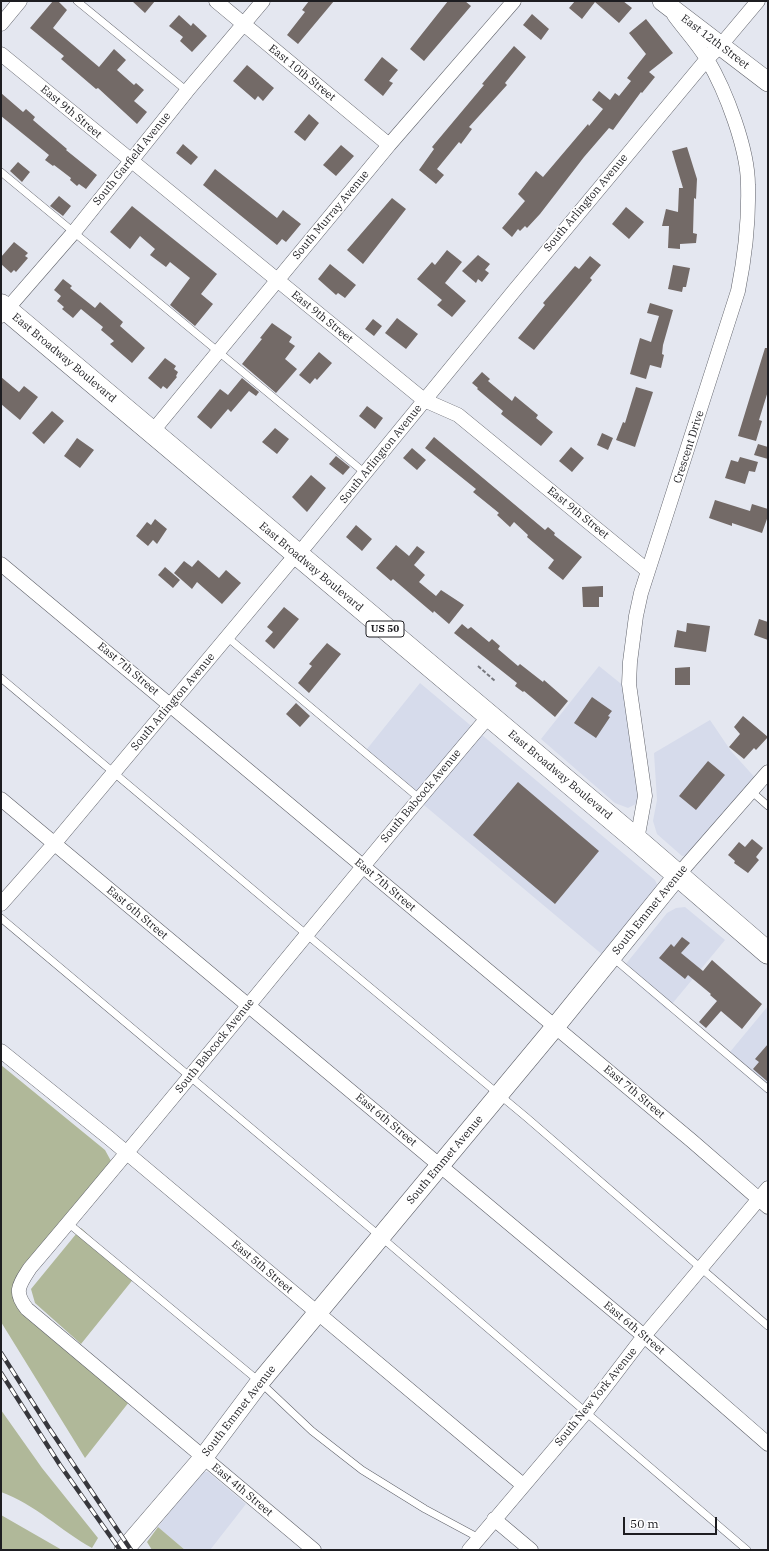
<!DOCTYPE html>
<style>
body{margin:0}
#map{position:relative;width:769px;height:1551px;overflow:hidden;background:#e4e7f0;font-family:"IBM Plex Serif",serif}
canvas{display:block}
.frame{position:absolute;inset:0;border:2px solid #1d1d21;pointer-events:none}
.scale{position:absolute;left:623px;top:1517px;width:94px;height:18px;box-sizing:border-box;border:2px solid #1d1d21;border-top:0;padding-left:5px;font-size:12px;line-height:14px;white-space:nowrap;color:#1d1d21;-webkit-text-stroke:3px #fff;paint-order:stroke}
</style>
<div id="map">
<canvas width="769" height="1551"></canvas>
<div class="frame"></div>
<div class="scale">50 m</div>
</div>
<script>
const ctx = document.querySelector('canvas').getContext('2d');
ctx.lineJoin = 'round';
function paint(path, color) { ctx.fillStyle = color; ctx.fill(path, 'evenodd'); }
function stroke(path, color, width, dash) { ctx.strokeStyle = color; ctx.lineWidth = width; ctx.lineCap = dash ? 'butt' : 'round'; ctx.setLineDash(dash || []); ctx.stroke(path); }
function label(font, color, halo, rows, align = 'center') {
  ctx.font = font + ' "IBM Plex Serif",serif'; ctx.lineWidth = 3.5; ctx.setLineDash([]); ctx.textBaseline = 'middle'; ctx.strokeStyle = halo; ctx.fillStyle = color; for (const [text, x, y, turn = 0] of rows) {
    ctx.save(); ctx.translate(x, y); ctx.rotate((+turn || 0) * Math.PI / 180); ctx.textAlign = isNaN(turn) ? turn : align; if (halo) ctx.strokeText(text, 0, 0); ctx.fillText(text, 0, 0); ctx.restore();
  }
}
paint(new Path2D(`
 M 599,666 L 625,687 L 640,788 L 638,803 L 628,808 L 615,803 L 541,739 Z
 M 420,683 L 655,880 L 659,889 L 610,961 L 363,754 Z
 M 710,720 L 731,751 L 758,781 L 693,855 L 682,856 L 657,834 L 653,821 L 657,800 L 654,753 Z
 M 685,907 L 725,940 L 667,1010 L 621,970 L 667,913 L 676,908 Z
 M 768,1006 L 768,1095 L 725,1058 Z
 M 202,1472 L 208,1472 L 246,1504 L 210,1550 L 185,1550 L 158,1527 Z`), '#d6dbeb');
paint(new Path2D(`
 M 1,1065 L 105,1150 L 111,1161 L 14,1294 L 129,1402 L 85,1458 L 1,1322 Z
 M 81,1228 L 135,1277 L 81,1344 L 35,1303 L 31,1289 Z
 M 1,1410 L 42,1468 L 98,1538 L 92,1548 C 61,1531 35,1504 1,1492 Z
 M 1,1515 L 62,1550 L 1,1550 Z
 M 158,1527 L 185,1550 L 152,1550 L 147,1542 Z`), '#b0b899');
paint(new Path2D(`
 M 53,1 L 58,1 L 67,10 L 53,28 L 99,67 L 114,49 L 126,60 L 117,70 L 134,85 L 136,83 L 144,90 L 134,101 L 147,112 L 137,124 L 98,88 L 96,89 L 61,59 L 64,56 L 30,28 Z
 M 132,1 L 155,1 L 145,13 Z
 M 309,1 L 334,1 L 298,44 L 287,35 L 305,12 L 302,10 Z
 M 448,1 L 465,1 L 471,6 L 424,61 L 410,49 Z
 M 575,1 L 623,1 L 632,8 L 619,23 L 595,2 L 582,19 L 569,8 Z
 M 532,14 L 549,29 L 541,40 L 523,25 Z
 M 179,15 L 191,26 L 193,23 L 207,36 L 192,52 L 180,41 L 183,37 L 169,26 Z
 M 646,19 L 673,53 L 649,72 L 655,77 L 642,93 L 641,92 L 613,130 L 609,128 L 584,157 L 540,214 L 527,228 L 525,226 L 520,231 L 518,229 L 512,237 L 502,228 L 525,201 L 518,194 L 536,171 L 543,177 L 588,124 L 589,126 L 603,109 L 592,100 L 599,91 L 610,100 L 615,93 L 619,96 L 631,81 L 627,78 L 646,54 L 629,33 Z
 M 514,46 L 526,57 L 505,83 L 507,85 L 469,127 L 472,129 L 461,144 L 459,142 L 437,169 L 444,175 L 436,184 L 419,170 L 434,149 L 432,147 L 484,85 L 482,84 Z
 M 382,57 L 398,70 L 389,81 L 393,83 L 383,96 L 364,80 Z
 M 247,65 L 274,88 L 263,101 L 258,96 L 255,100 L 233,81 Z
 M 1,93 L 23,112 L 26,109 L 35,117 L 33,120 L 67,149 L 66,150 L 97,175 L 86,189 L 79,184 L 77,186 L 70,180 L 71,178 L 54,165 L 53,166 L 45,160 L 49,155 L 1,116 Z
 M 309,114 L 319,123 L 305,141 L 294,132 Z
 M 183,144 L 198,157 L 191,165 L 176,153 Z
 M 341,145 L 354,156 L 336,176 L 323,165 Z
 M 687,147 L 697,179 L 696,199 L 694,198 L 693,233 L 697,234 L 696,243 L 680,244 L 680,249 L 668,248 L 669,226 L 662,226 L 666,209 L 678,212 L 679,188 L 683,188 L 672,151 Z
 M 18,162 L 30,172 L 22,182 L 10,171 Z
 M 215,169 L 277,218 L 283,210 L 301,224 L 286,242 L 282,239 L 277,245 L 203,185 Z
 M 59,196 L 71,206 L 63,216 L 50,206 Z
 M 392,198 L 406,209 L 363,264 L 347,250 Z
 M 132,206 L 217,274 L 201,294 L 213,304 L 195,326 L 170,305 L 190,278 L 170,262 L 166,267 L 150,255 L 155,249 L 140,236 L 130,249 L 110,232 Z
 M 626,207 L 644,222 L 629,239 L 612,224 Z
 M 14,242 L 28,253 L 25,256 L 28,258 L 16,272 L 14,270 L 11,273 L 1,264 L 1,257 Z
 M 447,250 L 462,262 L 445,283 L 466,301 L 452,317 L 437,305 L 442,300 L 417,279 L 432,262 L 435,265 Z
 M 478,255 L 490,264 L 485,270 L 489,273 L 482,282 L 478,279 L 476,283 L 462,271 Z
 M 590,256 L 601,265 L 590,278 L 592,280 L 534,350 L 518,338 L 545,305 L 543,303 L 575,266 L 579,269 Z
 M 330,264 L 356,285 L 345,298 L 338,293 L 336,295 L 318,279 Z
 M 673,265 L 690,268 L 686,287 L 683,287 L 682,292 L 668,289 Z
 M 63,279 L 72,286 L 70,288 L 95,308 L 100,302 L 123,322 L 120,326 L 145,348 L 132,363 L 110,344 L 114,341 L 101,330 L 103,327 L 81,309 L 73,318 L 62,309 L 64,307 L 57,301 L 61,296 L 54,290 Z
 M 650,303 L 673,310 L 663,345 L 662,354 L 664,355 L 661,368 L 650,365 L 646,379 L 630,374 L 640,338 L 651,342 L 659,316 L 647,313 Z
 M 397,318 L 418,334 L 406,349 L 385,333 Z
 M 373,319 L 382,326 L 374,336 L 365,329 Z
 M 272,323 L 292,337 L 289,342 L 295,346 L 285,359 L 297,369 L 276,393 L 242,364 L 262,339 L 260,338 Z
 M 765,348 L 768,348 L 768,391 L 759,420 L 762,421 L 756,441 L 738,436 Z
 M 319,352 L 332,363 L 317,380 L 315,378 L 310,384 L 299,375 Z
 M 165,358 L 176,366 L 174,369 L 178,372 L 176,376 L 177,377 L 167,389 L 163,386 L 161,389 L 148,378 Z
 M 482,372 L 490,379 L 488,381 L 512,401 L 515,396 L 538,415 L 536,418 L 553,432 L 541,446 L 501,414 L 503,411 L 477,389 L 478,388 L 472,383 Z
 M 1,377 L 19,392 L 24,386 L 38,397 L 20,420 L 1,404 Z
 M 242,378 L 259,392 L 256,396 L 249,391 L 231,412 L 228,409 L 211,429 L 197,417 L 220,389 L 228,395 Z
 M 636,387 L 653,392 L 635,447 L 616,440 L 623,422 L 625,423 Z
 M 367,406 L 383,418 L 375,429 L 359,416 Z
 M 52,411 L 64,421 L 44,444 L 32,433 Z
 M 275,428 L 289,439 L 277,454 L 262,442 Z
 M 602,433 L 613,438 L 608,450 L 597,445 Z
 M 434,437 L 545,530 L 548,527 L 555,533 L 554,535 L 582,557 L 563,580 L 548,568 L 554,560 L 527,537 L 528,535 L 514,522 L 510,527 L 497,515 L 499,513 L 473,492 L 476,489 L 425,448 Z
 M 77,438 L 94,450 L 80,468 L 64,456 Z
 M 758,444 L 768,447 L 768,459 L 754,455 Z
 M 571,447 L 584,458 L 572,472 L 559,461 Z
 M 412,448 L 426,460 L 417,470 L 403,458 Z
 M 336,456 L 350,467 L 343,475 L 329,464 Z
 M 740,457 L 758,462 L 755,472 L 749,471 L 745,484 L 725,478 L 731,460 L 738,462 Z
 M 311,475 L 326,488 L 307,512 L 292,497 Z
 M 715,500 L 750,511 L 752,504 L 768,509 L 768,516 L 762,533 L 732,523 L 732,526 L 709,518 Z
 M 155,519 L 167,529 L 157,544 L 153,540 L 148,546 L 136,536 L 147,522 L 151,525 Z
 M 356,525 L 372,539 L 362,551 L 346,537 Z
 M 396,545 L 409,556 L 417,546 L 425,552 L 414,565 L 425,575 L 419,582 L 436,596 L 441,590 L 464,605 L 449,624 L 434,611 L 433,613 L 393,579 L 391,581 L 376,568 Z
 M 198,560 L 219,578 L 226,570 L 241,583 L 222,604 L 197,582 L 192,589 L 174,573 L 184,561 L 192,567 Z
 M 165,567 L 180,580 L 173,588 L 158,575 Z
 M 603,586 L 603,597 L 599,597 L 599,607 L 583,607 L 582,587 Z
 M 284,607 L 299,619 L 274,649 L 265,641 L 273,632 L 267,627 Z
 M 759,619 L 768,622 L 768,640 L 754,635 Z
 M 687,623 L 710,626 L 706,652 L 674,647 L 677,630 L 686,632 Z
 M 462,624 L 468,629 L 471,627 L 489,642 L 492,639 L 500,646 L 498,649 L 518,666 L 520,664 L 543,682 L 544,680 L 568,701 L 555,717 L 524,691 L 523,692 L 515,686 L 517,683 L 454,633 Z
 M 327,643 L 341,654 L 309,693 L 298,683 L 312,666 L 309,664 Z
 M 690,667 L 690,685 L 675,685 L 675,668 Z
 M 592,697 L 612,711 L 608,716 L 610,717 L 596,738 L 574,723 Z
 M 296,703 L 310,716 L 300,727 L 286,714 Z
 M 743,716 L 768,737 L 756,750 L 754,748 L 744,759 L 729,747 L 740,734 L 734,727 Z
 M 708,761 L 725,775 L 696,810 L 679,796 Z
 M 518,782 L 599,851 L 555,904 L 473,835 Z
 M 752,839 L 763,848 L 756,857 L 759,860 L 748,873 L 734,863 L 735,861 L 728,855 L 739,842 L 745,847 Z
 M 682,937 L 690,943 L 681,953 L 703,971 L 712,960 L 762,1004 L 742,1029 L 721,1011 L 706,1028 L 699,1022 L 717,1001 L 710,995 L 711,994 L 688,975 L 685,979 L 659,958 L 671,944 L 674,947 Z
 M 768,1044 L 768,1082 L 753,1069 L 759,1062 L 755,1059 Z`), '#736a67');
const lane = new Path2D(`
 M 77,1 L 187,91
 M 1,172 L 365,473
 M 227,637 L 419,798
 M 1,678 L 306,934 L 526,1117 L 768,1326
 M 751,791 L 768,806
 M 1,918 L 381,1237 L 747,1550
 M 612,957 L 768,1089
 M 68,1223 L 260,1382 L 312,1431 L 362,1470 L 425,1509 L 479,1538`);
const street = new Path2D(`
 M 216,1 L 389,145
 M 1,24 L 20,1
 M 1,54 L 424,400 L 458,415 L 648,571
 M 1,316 L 74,232 L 187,91 L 263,1
 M 152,432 L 389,145 L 514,1
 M 1,564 L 692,1141 L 768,1207
 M 1,799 L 644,1336 L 768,1444
 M 637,840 L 645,796 L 629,684 L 630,662 L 636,616 L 641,593 L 738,291 C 745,256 749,221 748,185 C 748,149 726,91 707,59 C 698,44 685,30 674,15
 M 678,875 L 768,772
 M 1,904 L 54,844 L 288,564 L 306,545 L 514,291 L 707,59 L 721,45 L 758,1
 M 1,1051 L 109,1138 L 523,1485
 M 494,1519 L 531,1550
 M 314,1550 L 27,1309 C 13,1292 19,1285 30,1268 C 185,1086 334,898 489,716
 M 469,1550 L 586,1412 L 644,1336 L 768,1188`);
const secondary = new Path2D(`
 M 662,1 L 768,82
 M 124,1550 L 203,1458 L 260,1382 L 555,1027 L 678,875`);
const highway = new Path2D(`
 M 1,305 L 637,840 L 768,953`);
stroke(lane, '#5f6169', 8);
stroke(street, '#5f6169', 15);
stroke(secondary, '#5f6169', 20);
stroke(highway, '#5f6169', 23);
stroke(new Path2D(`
 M 478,666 L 495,681`), '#77787e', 2, [4, 2]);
stroke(lane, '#fff', 7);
stroke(street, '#fff', 14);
stroke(secondary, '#fff', 19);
stroke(highway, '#fff', 22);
const rail = new Path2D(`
 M 1,1353 L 49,1428 L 131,1550
 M 1,1373 L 60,1465 L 120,1550`);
stroke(rail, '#37373c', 4.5);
stroke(rail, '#fff', 3, [9]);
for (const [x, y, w] of [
 [385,629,38]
]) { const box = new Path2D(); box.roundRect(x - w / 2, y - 8, w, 16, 3); ctx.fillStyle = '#fff'; ctx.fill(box); stroke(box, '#1d1d21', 1); }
label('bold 10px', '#1d1d21', null, [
 ["US 50",385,629]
]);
label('11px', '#1d1d21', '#fff', [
 ["East 12th Street",715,42,37],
 ["East 10th Street",302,73,39],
 ["East 9th Street",71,112,40],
 ["South Garfield Avenue",132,159,-51],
 ["South Arlington Avenue",586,203,-50],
 ["South Murray Avenue",331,215,-50],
 ["East 9th Street",322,317,39],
 ["East Broadway Boulevard",64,358,40],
 ["Crescent Drive",689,447,-72],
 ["South Arlington Avenue",381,454,-51],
 ["East 9th Street",578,513,39],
 ["East Broadway Boulevard",311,567,40],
 ["East 7th Street",128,669,40],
 ["South Arlington Avenue",173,702,-50],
 ["East Broadway Boulevard",560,775,40],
 ["South Babcock Avenue",421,796,-50],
 ["East 7th Street",385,885,40],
 ["South Emmet Avenue",650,910,-51],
 ["East 6th Street",137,913,40],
 ["South Babcock Avenue",215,1046,-51],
 ["East 7th Street",634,1092,40],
 ["East 6th Street",386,1120,40],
 ["South Emmet Avenue",445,1160,-50],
 ["East 5th Street",262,1267,40],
 ["East 6th Street",634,1328,40],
 ["South New York Avenue",596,1397,-51],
 ["South Emmet Avenue",239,1411,-52],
 ["East 4th Street",242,1490,40]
]);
</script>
